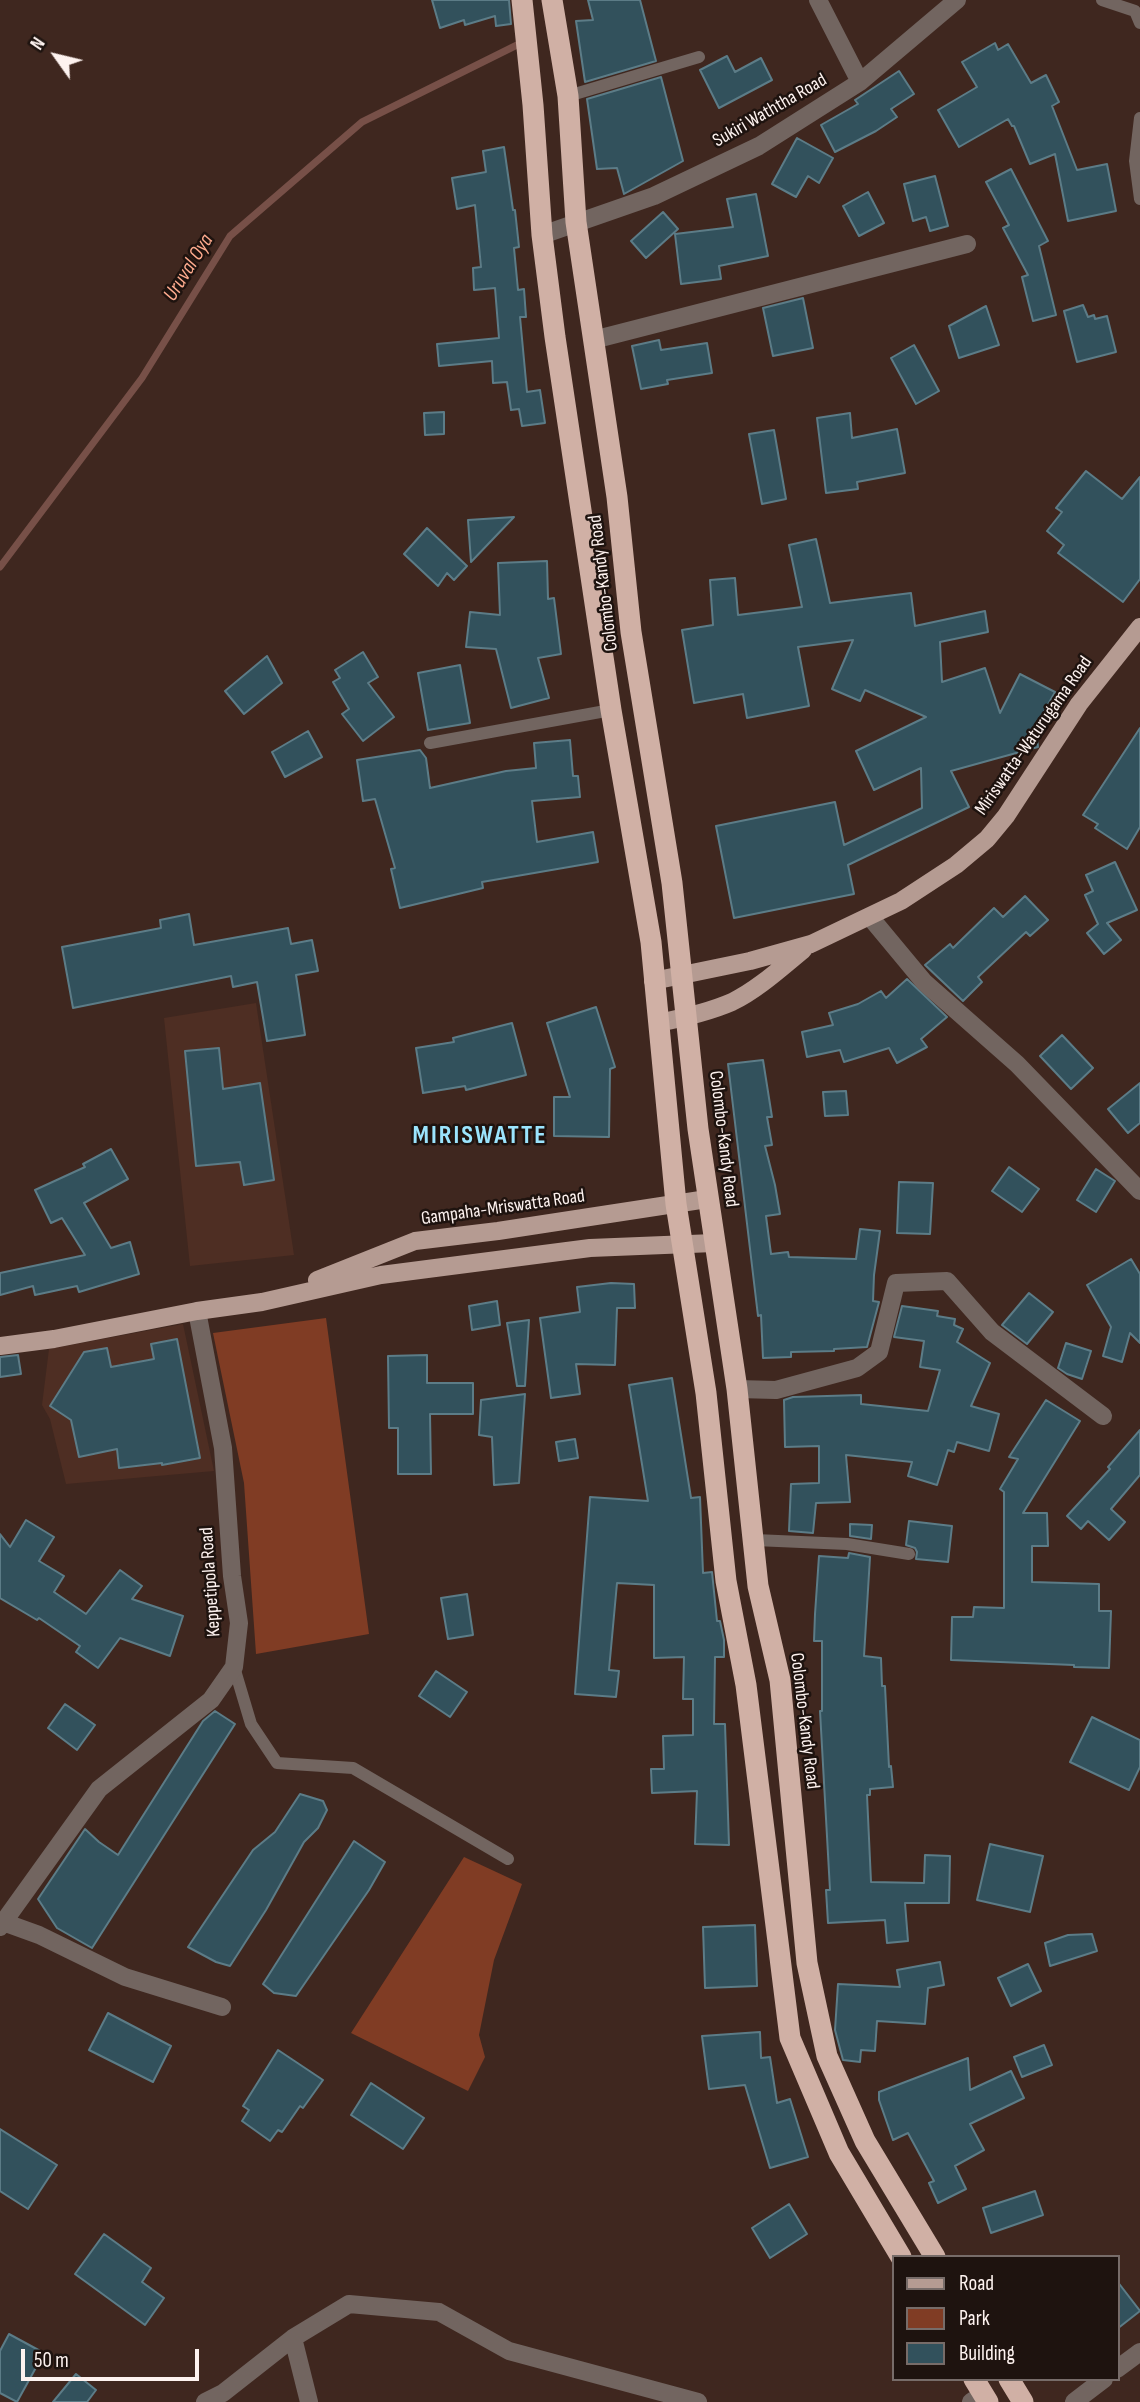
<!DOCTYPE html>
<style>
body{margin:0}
#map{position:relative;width:1140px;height:2402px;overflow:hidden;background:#3f271f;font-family:"Sofia Sans Condensed",sans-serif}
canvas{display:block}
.legend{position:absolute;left:892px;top:2255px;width:228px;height:126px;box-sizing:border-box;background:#1e130f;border:2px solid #776c69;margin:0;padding:9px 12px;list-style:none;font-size:21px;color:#fdf2ef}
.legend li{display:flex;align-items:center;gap:14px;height:35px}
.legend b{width:35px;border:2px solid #776c69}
.north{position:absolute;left:21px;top:21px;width:70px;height:70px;-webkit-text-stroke:5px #1e130f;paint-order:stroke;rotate:304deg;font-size:19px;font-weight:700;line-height:28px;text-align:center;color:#fdf2ef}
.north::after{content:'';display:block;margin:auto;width:24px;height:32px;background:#fdf2ef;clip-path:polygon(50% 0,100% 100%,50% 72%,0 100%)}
.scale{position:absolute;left:21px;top:2349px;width:178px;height:32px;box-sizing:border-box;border:4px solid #fdf2ef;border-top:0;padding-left:9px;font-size:21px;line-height:24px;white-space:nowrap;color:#fdf2ef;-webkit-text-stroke:5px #1e130f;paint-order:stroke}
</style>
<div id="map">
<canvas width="1140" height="2402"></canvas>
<ul class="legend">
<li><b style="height:9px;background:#b59b92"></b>Road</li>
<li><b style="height:19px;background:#803c24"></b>Park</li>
<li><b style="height:19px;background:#32515c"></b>Building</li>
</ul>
<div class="north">N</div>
<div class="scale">50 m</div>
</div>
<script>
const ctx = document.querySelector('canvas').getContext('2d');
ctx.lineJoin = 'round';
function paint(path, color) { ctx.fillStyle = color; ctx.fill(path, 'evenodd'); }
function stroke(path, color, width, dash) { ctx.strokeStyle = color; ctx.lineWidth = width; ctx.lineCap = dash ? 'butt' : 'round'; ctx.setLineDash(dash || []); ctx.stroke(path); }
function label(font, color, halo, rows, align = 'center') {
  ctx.font = font + ' "Sofia Sans Condensed",sans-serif'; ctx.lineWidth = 5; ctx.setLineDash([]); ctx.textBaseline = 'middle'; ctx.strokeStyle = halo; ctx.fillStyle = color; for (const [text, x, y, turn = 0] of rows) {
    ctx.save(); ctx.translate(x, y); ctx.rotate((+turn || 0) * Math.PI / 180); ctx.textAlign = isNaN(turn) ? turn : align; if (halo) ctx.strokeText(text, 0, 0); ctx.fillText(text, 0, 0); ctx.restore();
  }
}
paint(new Path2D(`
 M 256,1003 L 294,1255 L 190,1266 L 164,1018 Z
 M 183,1324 L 214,1471 L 66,1484 L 50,1419 L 42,1405 L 49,1349 Z`), '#4e2e23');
paint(new Path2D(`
 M 326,1318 L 369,1634 L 256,1654 L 244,1483 L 213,1333 Z
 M 464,1857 L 522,1884 L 494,1960 L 479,2035 L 485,2057 L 468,2091 L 351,2033 Z`), '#803c24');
stroke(new Path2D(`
 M 0,567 L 142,378 L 230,236 L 362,122 L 517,45`), '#775048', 7);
const building = new Path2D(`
 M 432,0 L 509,0 L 511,24 L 496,26 L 495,16 L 465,25 L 464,20 L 440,28 Z
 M 588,0 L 640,0 L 656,61 L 585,82 L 576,21 L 593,20 Z
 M 995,43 L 998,50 L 1008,44 L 1031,83 L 1046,75 L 1059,102 L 1052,106 L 1077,170 L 1107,164 L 1116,211 L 1068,221 L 1055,154 L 1030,164 L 1014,126 L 1012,126 L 1008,119 L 959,147 L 938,110 L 977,87 L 962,62 Z
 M 727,56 L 735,72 L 761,58 L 772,80 L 719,108 L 700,70 Z
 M 899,71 L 914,94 L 891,109 L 897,117 L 876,131 L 835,152 L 821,125 L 858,104 L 855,100 Z
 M 661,77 L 683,161 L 624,194 L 617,168 L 597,169 L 587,99 Z
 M 797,138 L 833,158 L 819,183 L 808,176 L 796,197 L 772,184 Z
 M 504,147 L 513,210 L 515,210 L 519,247 L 514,248 L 518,290 L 524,289 L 526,317 L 520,317 L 527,392 L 540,390 L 545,423 L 522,426 L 519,409 L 511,410 L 507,382 L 493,383 L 492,361 L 439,366 L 437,344 L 499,338 L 495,288 L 474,290 L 473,268 L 481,267 L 475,205 L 457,209 L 452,178 L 486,172 L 483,151 Z
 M 1011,169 L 1048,241 L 1039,246 L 1056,315 L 1033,321 L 1022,277 L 1028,275 L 1003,228 L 1009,225 L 986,182 Z
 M 935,176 L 948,226 L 930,231 L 926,217 L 913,221 L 904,184 Z
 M 868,192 L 884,223 L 859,236 L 843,206 Z
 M 756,194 L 768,256 L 719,266 L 721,279 L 681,284 L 675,234 L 733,227 L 727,199 Z
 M 663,212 L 678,229 L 646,258 L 631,241 Z
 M 803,298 L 813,348 L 773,356 L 763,308 Z
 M 1083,305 L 1088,317 L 1094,315 L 1095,319 L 1107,316 L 1116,352 L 1077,362 L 1064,311 Z
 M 986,306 L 999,345 L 959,358 L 949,326 Z
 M 659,340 L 661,350 L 707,343 L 712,373 L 667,380 L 668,384 L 641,389 L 632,346 Z
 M 914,345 L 939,391 L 916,404 L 891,358 Z
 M 444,412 L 444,434 L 425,435 L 424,413 Z
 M 850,413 L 852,438 L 897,429 L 905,473 L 857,482 L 858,489 L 826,493 L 817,418 Z
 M 774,430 L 786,499 L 762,504 L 749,434 Z
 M 1086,471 L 1122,499 L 1140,477 L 1140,579 L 1123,602 L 1058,553 L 1064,545 L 1047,531 L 1062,512 L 1056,508 Z
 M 514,517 L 471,562 L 468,520 Z
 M 427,528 L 467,566 L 454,580 L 447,573 L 438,586 L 404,554 Z
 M 816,539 L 830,603 L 911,593 L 915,626 L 985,611 L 988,632 L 940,642 L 942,682 L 985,668 L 1000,713 L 1020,674 L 1055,692 L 1036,726 L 1038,747 L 951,771 L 969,807 L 848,865 L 854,894 L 734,918 L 716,826 L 835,802 L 844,845 L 922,808 L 921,768 L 874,790 L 856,751 L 926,717 L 865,690 L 860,701 L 832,689 L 853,640 L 798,647 L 809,706 L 747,718 L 743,694 L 694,703 L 682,630 L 713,625 L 710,580 L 735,578 L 738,615 L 802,607 L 789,545 Z
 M 547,561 L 548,599 L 554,598 L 561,654 L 538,658 L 549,698 L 511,708 L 496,649 L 466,647 L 470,612 L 500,615 L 498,563 Z
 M 363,652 L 378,677 L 368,683 L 394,717 L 363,741 L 342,714 L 349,709 L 333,682 L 340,678 L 335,670 Z
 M 267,656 L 282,683 L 244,714 L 225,691 Z
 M 460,665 L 470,723 L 428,730 L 418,673 Z
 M 1140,728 L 1140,827 L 1127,849 L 1095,828 L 1098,824 L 1083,815 Z
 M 308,731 L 322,757 L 285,777 L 272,752 Z
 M 570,740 L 573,776 L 578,776 L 580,797 L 532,801 L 537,842 L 593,832 L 598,862 L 482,882 L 483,888 L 400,908 L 391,869 L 395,868 L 375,799 L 363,801 L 357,760 L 420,750 L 426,758 L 430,788 L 506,771 L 536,768 L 534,743 Z
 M 1115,862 L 1137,910 L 1107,923 L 1121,940 L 1104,954 L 1087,933 L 1098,924 L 1085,895 L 1093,891 L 1086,875 Z
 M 1025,896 L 1048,920 L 1030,936 L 1026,932 L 978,977 L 982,982 L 963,1001 L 925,965 L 950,944 L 953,948 L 994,908 L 1003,917 Z
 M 189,914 L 194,945 L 288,928 L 291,944 L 312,940 L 318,971 L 296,975 L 305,1035 L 267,1041 L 257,982 L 233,987 L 231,976 L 73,1008 L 62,947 L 161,928 L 160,920 Z
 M 907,979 L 947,1017 L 921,1039 L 927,1047 L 897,1063 L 889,1048 L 844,1062 L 840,1050 L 807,1057 L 802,1032 L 833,1025 L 829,1013 L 858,1004 L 881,991 L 886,998 Z
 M 596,1007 L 615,1067 L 610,1069 L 609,1137 L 554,1136 L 554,1097 L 570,1097 L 547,1023 Z
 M 512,1023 L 526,1075 L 466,1090 L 465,1086 L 423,1093 L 416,1048 L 454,1042 L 453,1038 Z
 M 1062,1035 L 1093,1068 L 1071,1089 L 1040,1056 Z
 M 219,1048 L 223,1089 L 260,1083 L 274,1180 L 244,1185 L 240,1162 L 196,1166 L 185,1051 Z
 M 763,1060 L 772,1117 L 767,1117 L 772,1145 L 765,1146 L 775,1185 L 780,1214 L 766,1216 L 771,1254 L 788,1252 L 789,1257 L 856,1259 L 860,1229 L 880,1231 L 874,1275 L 873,1301 L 879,1302 L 867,1347 L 834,1349 L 834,1351 L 791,1352 L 791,1357 L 763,1358 L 761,1315 L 758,1316 L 728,1064 Z
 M 1140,1083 L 1140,1123 L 1128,1133 L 1108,1109 Z
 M 846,1091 L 848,1115 L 825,1116 L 823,1092 Z
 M 111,1149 L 128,1179 L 84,1203 L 111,1248 L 130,1242 L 139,1274 L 79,1292 L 77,1286 L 35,1295 L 33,1286 L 0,1295 L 0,1273 L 85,1255 L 62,1218 L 51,1223 L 35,1190 L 85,1167 L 83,1164 Z
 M 1009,1167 L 1039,1189 L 1022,1212 L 992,1191 Z
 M 1096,1169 L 1115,1181 L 1096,1212 L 1077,1200 Z
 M 899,1182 L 933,1183 L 930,1234 L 897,1233 Z
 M 1131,1259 L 1140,1274 L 1140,1343 L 1130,1333 L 1122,1362 L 1103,1356 L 1111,1327 L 1087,1285 Z
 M 611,1283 L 634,1284 L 635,1308 L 617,1308 L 615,1365 L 576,1364 L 580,1394 L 551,1398 L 540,1318 L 580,1312 L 577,1287 Z
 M 1029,1293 L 1053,1312 L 1027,1344 L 1002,1325 Z
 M 497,1301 L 500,1325 L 472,1330 L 469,1306 Z
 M 902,1306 L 938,1311 L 937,1316 L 955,1319 L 954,1325 L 963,1329 L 957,1342 L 990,1363 L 971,1406 L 999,1414 L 989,1451 L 957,1442 L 954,1452 L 948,1450 L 937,1485 L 908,1476 L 912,1462 L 846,1455 L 850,1502 L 816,1503 L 813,1533 L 789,1531 L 791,1484 L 819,1483 L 819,1446 L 785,1447 L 784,1400 L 793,1397 L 861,1395 L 861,1404 L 928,1411 L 940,1370 L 920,1367 L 924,1341 L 894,1337 Z
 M 529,1320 L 525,1386 L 517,1386 L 507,1323 Z
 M 177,1339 L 200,1458 L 162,1465 L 162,1463 L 119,1468 L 117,1449 L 79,1457 L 71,1420 L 50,1406 L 84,1352 L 107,1348 L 111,1367 L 154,1359 L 151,1344 Z
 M 1066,1343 L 1091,1351 L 1082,1379 L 1067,1374 L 1058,1368 Z
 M 18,1355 L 21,1374 L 0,1377 L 0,1357 Z
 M 427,1355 L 427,1383 L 473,1383 L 473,1414 L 430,1414 L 431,1474 L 398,1474 L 398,1428 L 389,1428 L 388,1356 Z
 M 672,1378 L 691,1498 L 700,1497 L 703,1573 L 712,1572 L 717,1621 L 720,1621 L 724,1640 L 724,1657 L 715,1657 L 714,1724 L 725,1724 L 729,1845 L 695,1844 L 697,1791 L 652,1793 L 651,1769 L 664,1769 L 663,1736 L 693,1735 L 693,1699 L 683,1699 L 684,1657 L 654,1658 L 654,1585 L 617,1583 L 609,1670 L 619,1671 L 616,1697 L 575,1694 L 590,1497 L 648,1501 L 629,1385 Z
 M 525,1394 L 519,1483 L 494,1485 L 492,1437 L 479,1435 L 481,1400 Z
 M 1046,1400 L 1080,1421 L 1023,1513 L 1047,1513 L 1048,1546 L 1032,1546 L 1032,1582 L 1099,1584 L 1099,1611 L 1111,1611 L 1109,1668 L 1074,1667 L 1074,1665 L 951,1660 L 952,1617 L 973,1617 L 974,1607 L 1004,1608 L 1004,1492 L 1000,1489 L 1018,1459 L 1009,1457 Z
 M 1140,1430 L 1140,1475 L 1111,1509 L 1125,1522 L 1109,1540 L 1088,1521 L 1081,1529 L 1067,1516 L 1110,1469 L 1108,1467 Z
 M 575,1439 L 578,1458 L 559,1461 L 556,1442 Z
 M 26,1520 L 54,1537 L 39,1561 L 64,1576 L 54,1592 L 86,1614 L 120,1570 L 142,1586 L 132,1599 L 183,1616 L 170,1656 L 120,1638 L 98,1668 L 76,1652 L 80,1646 L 39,1618 L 37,1620 L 0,1598 L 0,1534 L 10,1547 Z
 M 909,1521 L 952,1526 L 948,1562 L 916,1559 L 917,1552 L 915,1548 L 906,1545 Z
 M 850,1524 L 872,1525 L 871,1539 L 850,1536 Z
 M 849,1553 L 870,1557 L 864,1656 L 881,1658 L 882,1686 L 885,1686 L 889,1767 L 891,1766 L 893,1787 L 870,1789 L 870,1795 L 867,1795 L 871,1882 L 924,1883 L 925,1855 L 950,1856 L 949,1903 L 905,1903 L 908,1941 L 887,1943 L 885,1920 L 828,1923 L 826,1890 L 830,1890 L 820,1711 L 822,1711 L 822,1641 L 814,1641 L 815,1614 L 819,1556 L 848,1558 Z
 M 467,1594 L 473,1635 L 448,1639 L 441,1598 Z
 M 436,1671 L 467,1692 L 450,1717 L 419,1696 Z
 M 65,1704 L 95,1725 L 77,1750 L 48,1728 Z
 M 215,1711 L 235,1724 L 92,1948 L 57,1928 L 38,1899 L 85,1829 L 99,1842 L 118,1855 L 203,1721 Z
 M 1092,1717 L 1140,1740 L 1140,1767 L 1129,1790 L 1070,1762 Z
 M 300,1794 L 323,1801 L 327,1810 L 318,1828 L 304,1842 L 266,1910 L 230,1966 L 216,1962 L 188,1947 L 253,1850 L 275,1832 Z
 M 354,1841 L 385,1862 L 369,1890 L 296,1996 L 274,1993 L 263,1984 Z
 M 990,1844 L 1043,1856 L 1030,1912 L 977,1900 Z
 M 755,1925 L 757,1986 L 705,1988 L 703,1927 Z
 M 1092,1934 L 1097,1951 L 1050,1966 L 1045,1943 L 1068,1935 Z
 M 940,1962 L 944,1985 L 928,1988 L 925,2024 L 877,2021 L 875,2051 L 861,2050 L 860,2062 L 843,2060 L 835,2030 L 838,1984 L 900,1987 L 897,1970 Z
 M 1028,1964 L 1041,1991 L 1011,2006 L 998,1978 Z
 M 108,2013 L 171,2046 L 153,2082 L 89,2050 Z
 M 760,2032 L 761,2058 L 770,2057 L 777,2103 L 790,2099 L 808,2157 L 770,2168 L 745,2085 L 709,2089 L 702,2036 Z
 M 1044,2045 L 1052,2065 L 1022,2077 L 1014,2057 Z
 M 278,2050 L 323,2080 L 303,2108 L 300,2106 L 282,2132 L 278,2130 L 270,2141 L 242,2121 L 249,2110 L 243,2106 Z
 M 968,2058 L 970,2090 L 1011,2071 L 1024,2098 L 970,2124 L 984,2150 L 955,2166 L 966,2189 L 938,2203 L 929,2183 L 934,2181 L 908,2133 L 893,2140 L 879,2100 L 879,2092 Z
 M 371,2083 L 424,2118 L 403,2149 L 351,2115 Z
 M 0,2129 L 57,2165 L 28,2209 L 0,2191 Z
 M 1035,2191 L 1043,2215 L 991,2233 L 983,2208 Z
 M 789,2204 L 807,2234 L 770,2258 L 752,2228 Z
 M 104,2234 L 151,2268 L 142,2282 L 164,2298 L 145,2325 L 75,2274 Z
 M 1117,2281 L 1140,2311 L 1117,2329 Z
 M 9,2334 L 44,2353 L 17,2402 L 0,2393 L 0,2351 Z
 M 76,2374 L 96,2390 L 87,2402 L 53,2402 Z`);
paint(building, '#32515c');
stroke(building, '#5c7c87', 2);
stroke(new Path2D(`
 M 1102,0 L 1135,11 L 1140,23
 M 568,96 L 699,57
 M 1140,118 L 1135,161 L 1140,199
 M 430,743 L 611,710
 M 755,1540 L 847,1544 L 909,1554
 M 234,1667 L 251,1724 L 277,1763 L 353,1768 L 508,1859`), '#726560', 12);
stroke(new Path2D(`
 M 818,0 L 860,82
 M 542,235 L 654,196 L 759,146 L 860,82 L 957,0
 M 593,340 L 967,244
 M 870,917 L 924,982 L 1017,1064 L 1140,1191
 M 737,1389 L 776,1390 L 857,1368 L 879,1352 L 896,1283 L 947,1281 L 992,1332 L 1103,1416
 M 3,1922 L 39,1935 L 125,1977 L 222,2007
 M 0,1927 L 99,1789 L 211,1700 L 234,1667 L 239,1623 L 232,1576 L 223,1448 L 197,1311
 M 293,2338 L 309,2402
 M 1117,2369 L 1140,2352
 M 205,2402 L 223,2393 L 293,2338 L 349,2304 L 439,2312 L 509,2351 L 698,2402
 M 971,2402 L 983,2394
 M 1074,2402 L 1104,2379`), '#726560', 18);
stroke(new Path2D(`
 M 653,981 L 750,961 L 811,944 L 901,901 L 956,865 L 987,839 L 1006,816 L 1079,704 L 1140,627
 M 658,1023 C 683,1018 709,1012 732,1002 C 757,990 781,968 803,950
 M 317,1280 L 415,1241 L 498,1231 L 707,1199
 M 0,1346 L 54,1339 L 197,1311 L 262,1302 L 381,1275 L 590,1248 L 714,1243`), '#b59b92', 18);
stroke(new Path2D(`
 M 522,0 L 533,105 L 542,235 L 555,337 L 611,710 L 651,942 L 676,1204 L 706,1393 L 726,1581 L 746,1685 L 790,2038 L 839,2153 L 901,2257
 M 552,0 L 568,96 L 576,222 L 617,497 L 631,632 L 672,883 L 698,1129 L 737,1389 L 758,1586 L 780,1680 L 807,1963 L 827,2056 L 865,2141 L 935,2257
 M 974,2379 L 988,2402
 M 1009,2379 L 1023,2402`), '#d0b0a5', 21);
label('19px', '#fdf2ef', '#1e130f', [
 ["Sukiri Waththa Road",770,111,-30],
 ["Colombo-Kandy Road",604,583,-97],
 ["Miriswatta-Waturugama Road",1034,736,-55],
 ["Colombo-Kandy Road",723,1139,83],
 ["Gampaha-Mriswatta Road",503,1208,-8],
 ["Keppetipola Road",211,1582,-94],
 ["Colombo-Kandy Road",804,1721,83]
]);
label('italic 21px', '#feab8e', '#1e130f', [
 ["Uruval Oya",189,268,-58]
]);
ctx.letterSpacing = '2px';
label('bold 26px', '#9be4fd', '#1e130f', [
 ["MIRISWATTE",480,1136]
]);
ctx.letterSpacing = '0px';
</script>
